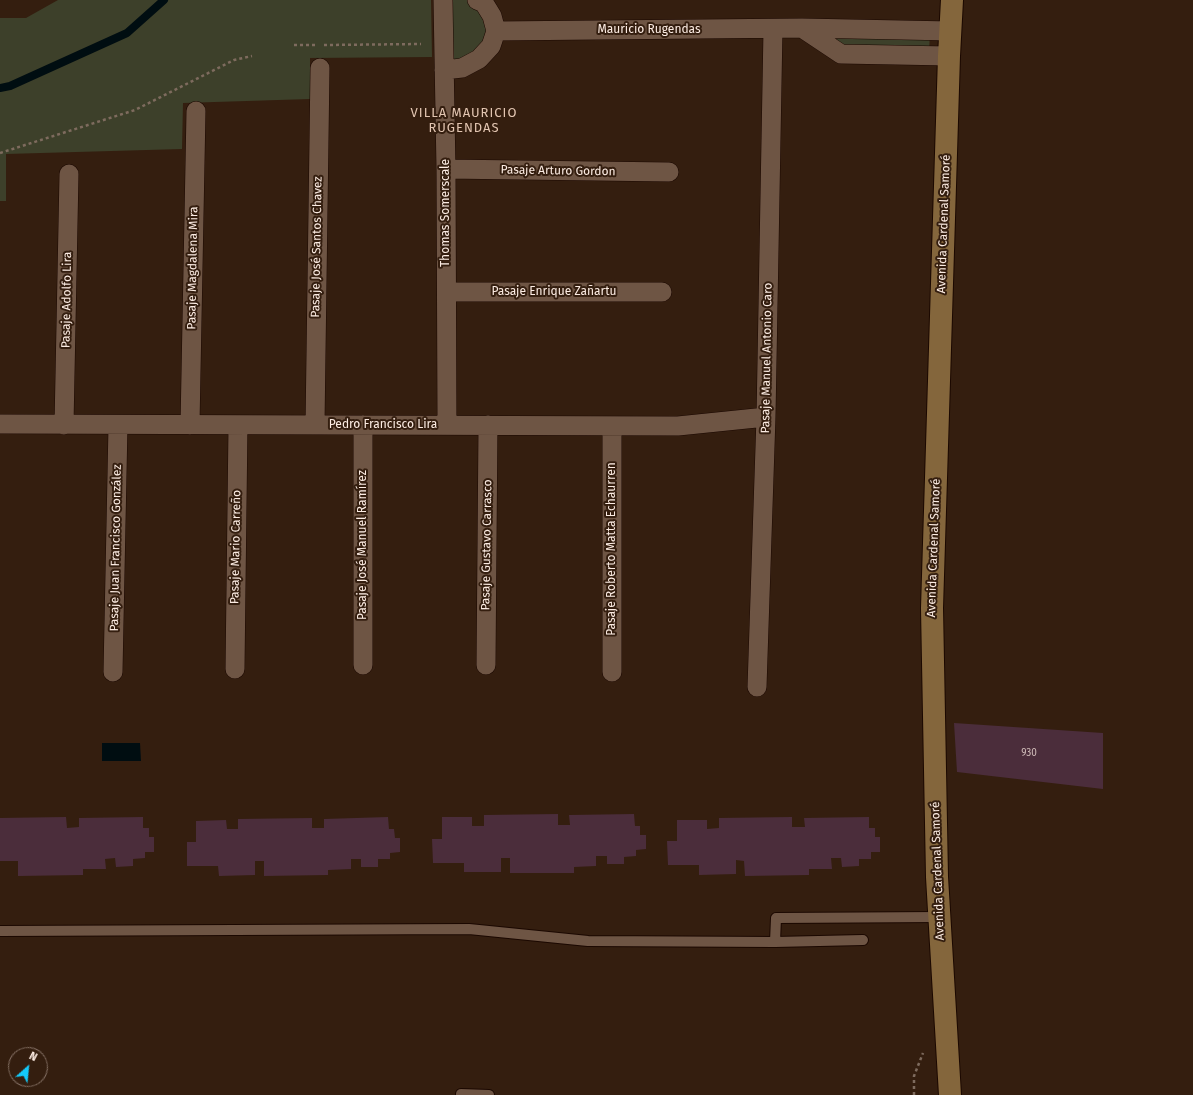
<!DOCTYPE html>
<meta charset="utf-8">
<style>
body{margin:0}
#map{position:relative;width:1193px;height:1095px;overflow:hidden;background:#341e0f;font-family:"Fira Sans",sans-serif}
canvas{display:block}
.north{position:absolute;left:8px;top:1047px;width:40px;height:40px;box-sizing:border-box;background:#341e0f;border:1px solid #847064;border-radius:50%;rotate:27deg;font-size:11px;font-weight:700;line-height:16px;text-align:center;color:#fcece3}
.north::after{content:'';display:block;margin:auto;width:14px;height:18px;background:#13cafb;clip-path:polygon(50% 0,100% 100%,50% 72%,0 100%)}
</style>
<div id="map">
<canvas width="1193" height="1095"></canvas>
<div class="north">N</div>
</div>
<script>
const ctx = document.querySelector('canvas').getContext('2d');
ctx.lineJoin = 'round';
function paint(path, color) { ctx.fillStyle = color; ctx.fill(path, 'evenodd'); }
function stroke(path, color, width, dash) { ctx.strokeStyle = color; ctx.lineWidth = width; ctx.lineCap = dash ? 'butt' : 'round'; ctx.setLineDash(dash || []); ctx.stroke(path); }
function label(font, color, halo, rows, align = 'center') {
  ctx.font = font + ' "Fira Sans",sans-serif'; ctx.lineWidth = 4; ctx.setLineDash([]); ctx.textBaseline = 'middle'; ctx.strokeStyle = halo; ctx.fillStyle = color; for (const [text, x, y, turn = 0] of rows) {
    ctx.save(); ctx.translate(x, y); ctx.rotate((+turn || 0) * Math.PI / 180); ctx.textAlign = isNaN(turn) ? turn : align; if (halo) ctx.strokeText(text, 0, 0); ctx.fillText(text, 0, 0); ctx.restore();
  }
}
paint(new Path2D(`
 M 58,0 L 431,0 L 432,57 L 310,58 L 310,99 L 183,103 L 182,149 L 6,154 L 6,201 L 0,201 L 0,18 L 26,18 Z
 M 443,0 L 477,0 L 491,46 L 444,70 Z
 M 802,28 L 930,30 L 929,55 L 841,54 Z`), '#3d402a');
paint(new Path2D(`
 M 102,743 L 140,743 L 141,761 L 102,761 Z`), '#000d11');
stroke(new Path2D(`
 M 0,88 L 10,86 L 127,33 L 164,0`), '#000d11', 8);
paint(new Path2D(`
 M 954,723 L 1103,733 L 1103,789 L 957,772 Z
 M 558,814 L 558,825 L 570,825 L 569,815 L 634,814 L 635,826 L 640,826 L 640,835 L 646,835 L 646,849 L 636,850 L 636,856 L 624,857 L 624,864 L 607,864 L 607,856 L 596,856 L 596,866 L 574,867 L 574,873 L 510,873 L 510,858 L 501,858 L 501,872 L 464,872 L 464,863 L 433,863 L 432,839 L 442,839 L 442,817 L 472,817 L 472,826 L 484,826 L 484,815 Z
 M 66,817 L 67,828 L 79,827 L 79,818 L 143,817 L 143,828 L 149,828 L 149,837 L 154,837 L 154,852 L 145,852 L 145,858 L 133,859 L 133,866 L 116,867 L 115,858 L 105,859 L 106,869 L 83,869 L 83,875 L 18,876 L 18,861 L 0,861 L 0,818 Z
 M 388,817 L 389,829 L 394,829 L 395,838 L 400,838 L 400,852 L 390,853 L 390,859 L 378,859 L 378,867 L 361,867 L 361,859 L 351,859 L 351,869 L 328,870 L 328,875 L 264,876 L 264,861 L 255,861 L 255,875 L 219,876 L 218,866 L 187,866 L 187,842 L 196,842 L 196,821 L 226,820 L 227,829 L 238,829 L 238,819 L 312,818 L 312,828 L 324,828 L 324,819 Z
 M 792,817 L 792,827 L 805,827 L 804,818 L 869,817 L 869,828 L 875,828 L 875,837 L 880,837 L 880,852 L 871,852 L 871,859 L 859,859 L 859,866 L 842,867 L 841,858 L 831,858 L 832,869 L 809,869 L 809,875 L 745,876 L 744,861 L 736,860 L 736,874 L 699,875 L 699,865 L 668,865 L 667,841 L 677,841 L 677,820 L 707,820 L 707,829 L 719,828 L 719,818 Z`), '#4b2d3b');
const lane = new Path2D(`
 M 0,931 L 469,929 L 588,941 L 775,942 L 776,918 L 939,917
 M 775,942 L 863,940
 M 461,1094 L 489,1095`);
const street = new Path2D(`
 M 443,0 L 446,169 L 447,425
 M 802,28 L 841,54 L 949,56
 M 496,31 L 802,28 L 951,31
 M 444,70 L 462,68 L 479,59 L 491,46 L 496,31 L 492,16 L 484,3 L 477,0
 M 446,169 L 669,172
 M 447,292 L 662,292
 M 0,424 L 678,426 L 766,417
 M 64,425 L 69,174
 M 190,425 L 196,111
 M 315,425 L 320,68
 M 363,425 L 363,665
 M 612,426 L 612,672
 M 486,665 L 488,425
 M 235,669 L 238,425
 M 113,672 L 118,425
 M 757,687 L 766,417 L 773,29`);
const secondary = new Path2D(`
 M 950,1095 L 937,877 L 932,608 L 949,56 L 952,0`);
stroke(lane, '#1b0800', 12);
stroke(street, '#1b0800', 20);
stroke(secondary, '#1b0800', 24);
stroke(new Path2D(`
 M 294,45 L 315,45
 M 324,45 L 421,44
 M 0,153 L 135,110 L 234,60 L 252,56
 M 914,1095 L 914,1076 L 923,1053`), '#7e6b5e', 2.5, [3, 3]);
stroke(lane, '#6e5544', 10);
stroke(street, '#6e5544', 19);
stroke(secondary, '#84663c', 22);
label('10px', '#d0bcb9', null, [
 ["930",1029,753]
]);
label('12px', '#fcece3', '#341e0f', [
 ["Mauricio Rugendas",649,30],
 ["Pasaje Arturo Gordon",558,171,1],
 ["Thomas Somerscale",446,213,-90],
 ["Avenida Cardenal Samoré",944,224,-88],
 ["Pasaje José Santos Chavez",317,247,-89],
 ["Pasaje Magdalena Mira",193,268,-89],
 ["Pasaje Enrique Zañartu",554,292],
 ["Pasaje Adolfo Lira",67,300,-89],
 ["Pasaje Manuel Antonio Caro",767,358,-89],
 ["Pedro Francisco Lira",383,425],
 ["Pasaje José Manuel Ramírez",363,545,-90],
 ["Pasaje Gustavo Carrasco",487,545,-89],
 ["Pasaje Mario Carreño",236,547,-89],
 ["Pasaje Juan Francisco González",116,548,-89],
 ["Avenida Cardenal Samoré",934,548,-88],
 ["Pasaje Roberto Matta Echaurren",612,549,-90],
 ["Avenida Cardenal Samoré",938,871,-92]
]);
ctx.letterSpacing = '1px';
label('13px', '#e3c6b2', '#341e0f', [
 ["VILLA MAURICIO",464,113],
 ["RUGENDAS",464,128]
]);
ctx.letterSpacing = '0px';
</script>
